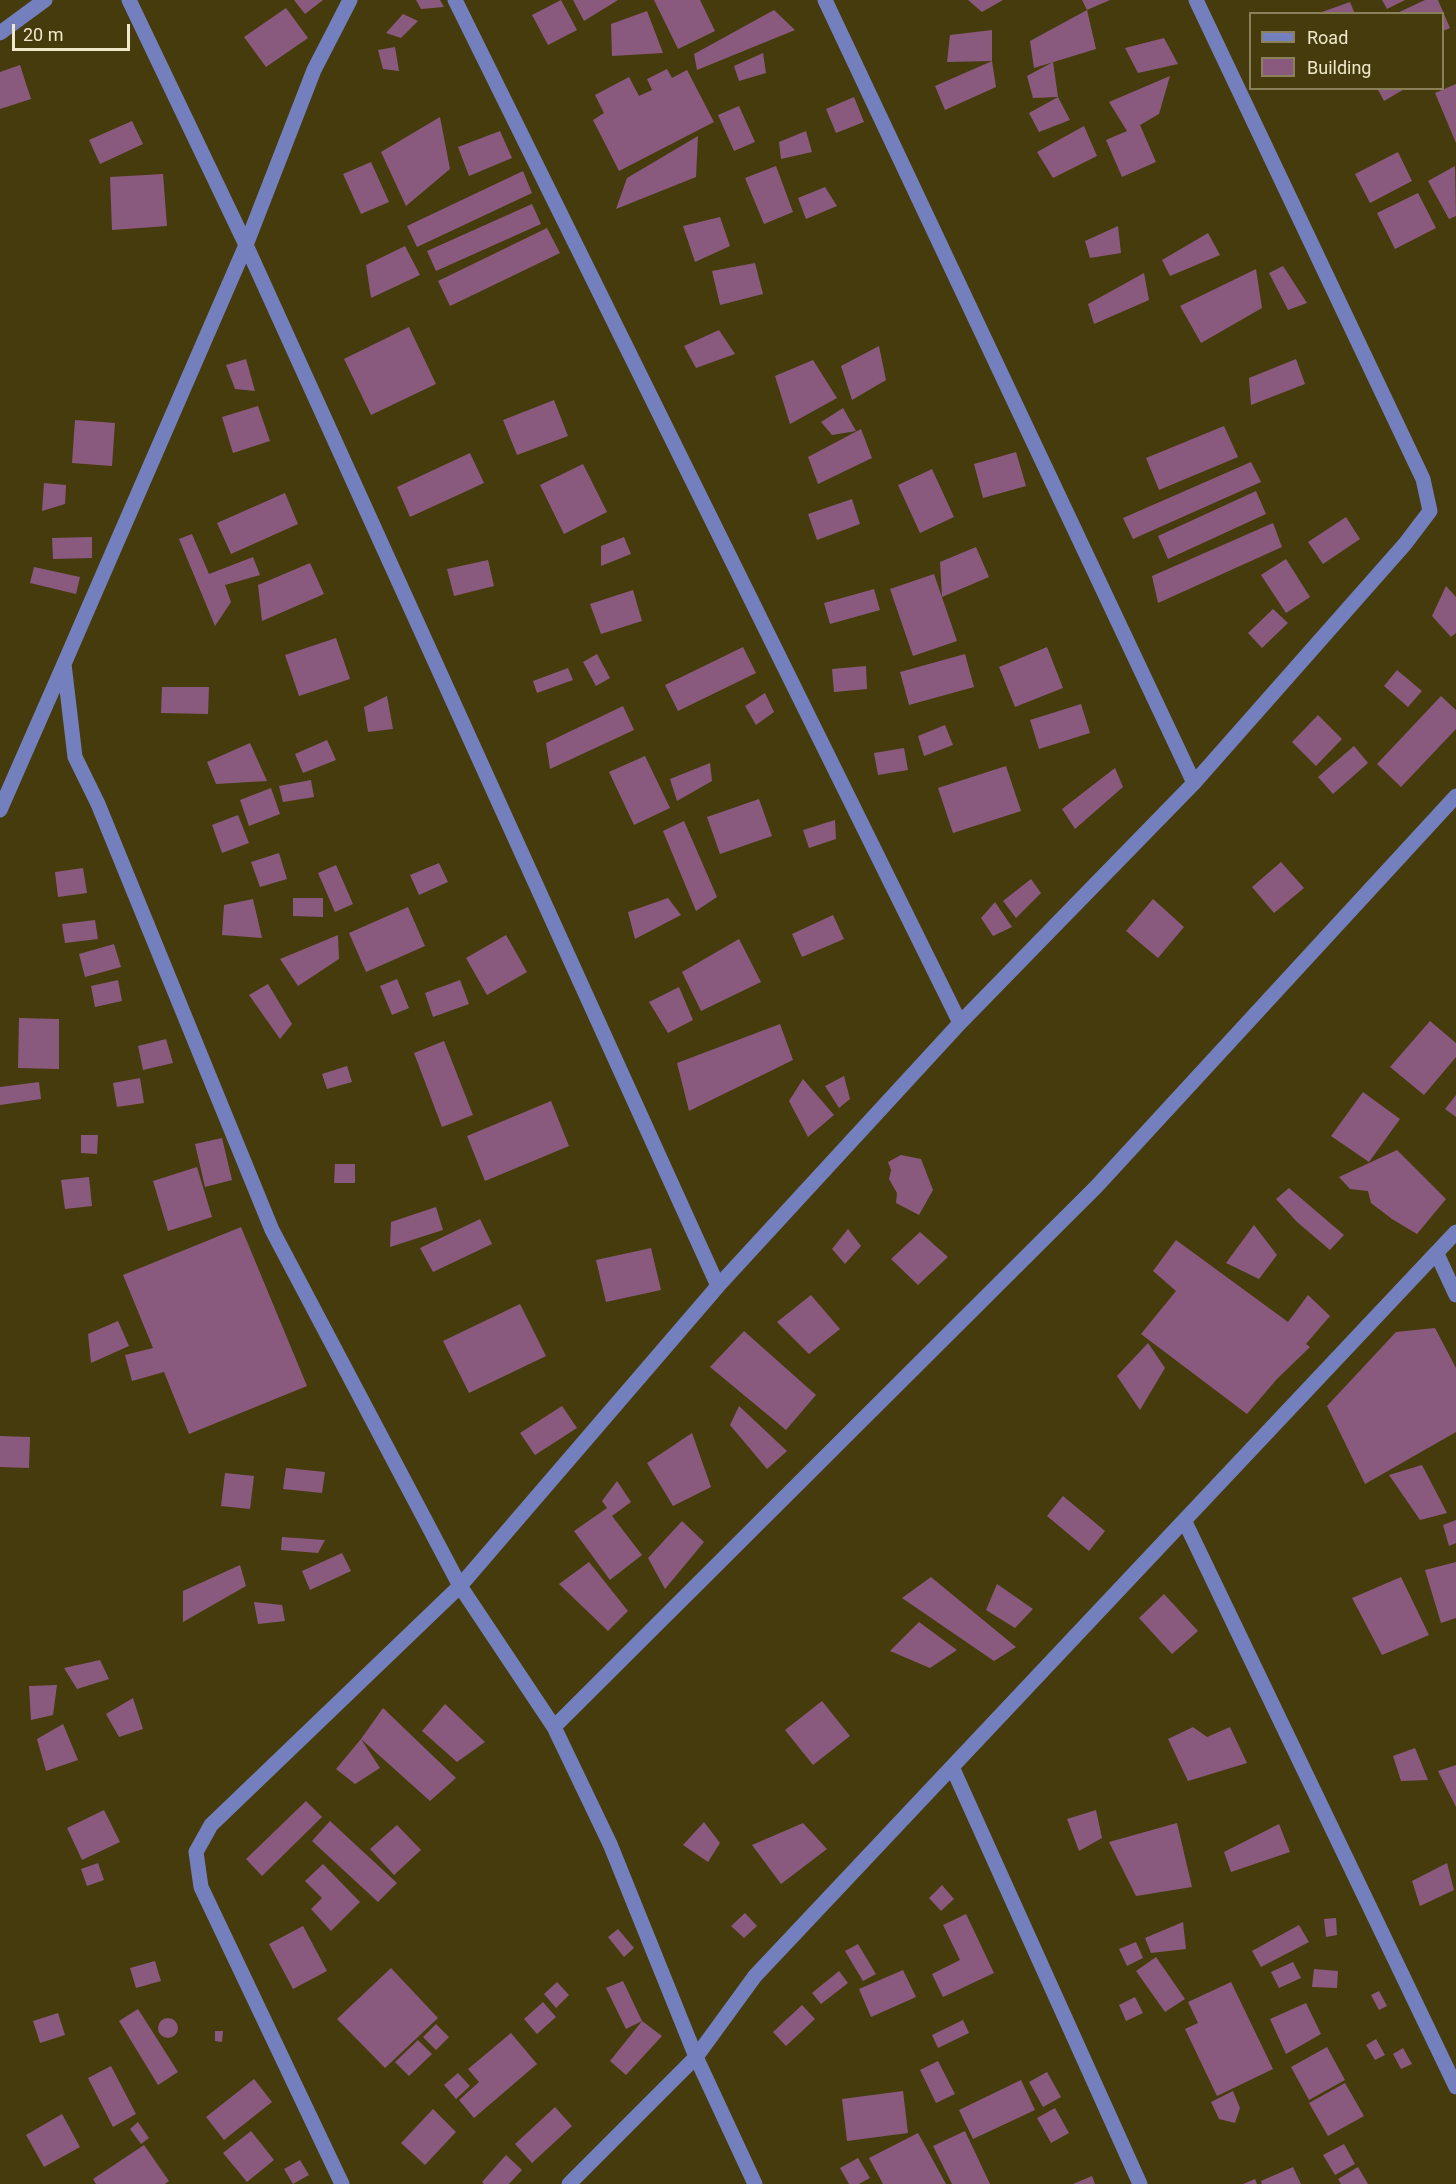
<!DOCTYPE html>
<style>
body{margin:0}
#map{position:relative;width:1456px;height:2184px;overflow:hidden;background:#463b0d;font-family:Roboto,sans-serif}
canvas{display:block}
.legend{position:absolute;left:1249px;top:12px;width:195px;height:78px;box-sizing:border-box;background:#463b0d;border:2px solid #8a8059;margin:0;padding:8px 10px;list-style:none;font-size:18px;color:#f0e8cb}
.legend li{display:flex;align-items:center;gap:12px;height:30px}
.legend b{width:30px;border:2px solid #8a8059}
.scale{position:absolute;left:12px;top:24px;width:118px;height:27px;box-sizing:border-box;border:3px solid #f0e8cb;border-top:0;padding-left:8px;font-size:18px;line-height:21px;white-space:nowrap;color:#f0e8cb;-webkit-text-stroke:4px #463b0d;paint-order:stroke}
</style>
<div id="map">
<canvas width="1456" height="2184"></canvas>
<ul class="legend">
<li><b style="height:8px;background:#747fbd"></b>Road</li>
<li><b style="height:16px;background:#895a7e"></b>Building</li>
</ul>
<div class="scale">20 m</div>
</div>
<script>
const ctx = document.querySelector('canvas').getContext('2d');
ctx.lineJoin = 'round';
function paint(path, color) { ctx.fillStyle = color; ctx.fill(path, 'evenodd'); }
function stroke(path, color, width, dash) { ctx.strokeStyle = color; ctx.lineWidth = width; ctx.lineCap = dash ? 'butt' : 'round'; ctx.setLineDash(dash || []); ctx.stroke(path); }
paint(new Path2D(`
 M 294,0 L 323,0 L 305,14 Z
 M 416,0 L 440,0 L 444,7 L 421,9 Z
 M 561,0 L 577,30 L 548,45 L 532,15 Z
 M 573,0 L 618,0 L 584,21 Z
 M 654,0 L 700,0 L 715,31 L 678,49 Z
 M 968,0 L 1003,0 L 982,12 Z
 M 1082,0 L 1110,0 L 1087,10 Z
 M 1382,0 L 1405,0 L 1387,9 Z
 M 1425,0 L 1438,0 L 1450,28 L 1443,31 L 1443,14 L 1395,14 Z
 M 1350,2 L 1355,14 L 1319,14 L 1319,13 Z
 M 286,8 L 308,38 L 266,67 L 244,37 Z
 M 774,10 L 795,30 L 697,70 L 694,54 Z
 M 1087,10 L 1096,49 L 1034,68 L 1030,41 Z
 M 647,11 L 663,53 L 612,56 L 611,24 Z
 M 403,14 L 418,21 L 401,38 L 386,33 Z
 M 992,30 L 992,61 L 947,62 L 950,35 Z
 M 1164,38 L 1178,64 L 1138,73 L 1125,48 Z
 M 395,47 L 399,71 L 383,69 L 378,50 Z
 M 763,53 L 766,73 L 739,81 L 734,66 Z
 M 992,61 L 996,87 L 945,110 L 935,86 Z
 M 1053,62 L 1058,97 L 1033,98 L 1027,76 Z
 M 20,65 L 31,99 L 0,109 L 0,72 Z
 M 667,69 L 672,78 L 687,70 L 714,122 L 619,171 L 593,120 L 604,113 L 595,95 L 629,77 L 639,96 L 652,90 L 647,79 Z
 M 1170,76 L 1159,114 L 1140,125 L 1156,162 L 1122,177 L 1106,140 L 1127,131 L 1109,102 Z
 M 1456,84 L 1456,143 L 1435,93 Z
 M 1377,88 L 1406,88 L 1384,101 Z
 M 854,97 L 864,122 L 836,133 L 826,109 Z
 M 1058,97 L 1070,120 L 1039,132 L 1029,113 Z
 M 739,106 L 755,142 L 734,151 L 718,115 Z
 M 440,117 L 450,169 L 406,206 L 381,152 Z
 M 132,121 L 143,144 L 100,164 L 89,140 Z
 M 1084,126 L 1097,156 L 1053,178 L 1037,152 Z
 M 500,131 L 512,158 L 469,176 L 458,147 Z
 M 806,131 L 812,152 L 781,159 L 779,142 Z
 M 698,136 L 696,177 L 616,209 L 627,178 Z
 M 1398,152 L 1412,181 L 1370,203 L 1355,174 Z
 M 371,162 L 389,202 L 361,214 L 343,174 Z
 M 776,166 L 793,212 L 764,224 L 745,178 Z
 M 1455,166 L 1456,216 L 1449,219 L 1428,181 Z
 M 523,171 L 532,193 L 417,247 L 407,226 Z
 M 163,174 L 167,226 L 112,230 L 110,177 Z
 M 825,187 L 837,206 L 806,219 L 798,198 Z
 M 1418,193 L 1436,228 L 1395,249 L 1377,213 Z
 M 532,204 L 541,224 L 436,271 L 427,251 Z
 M 720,217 L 730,246 L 695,262 L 683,226 Z
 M 1118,226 L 1121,253 L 1090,258 L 1085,241 Z
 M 547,228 L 560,253 L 450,306 L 438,281 Z
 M 1208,233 L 1220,255 L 1170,276 L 1162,260 Z
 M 405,246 L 420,275 L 371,298 L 366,265 Z
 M 755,263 L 763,294 L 720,305 L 712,271 Z
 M 1283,266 L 1307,303 L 1288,310 L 1269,273 Z
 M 1256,269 L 1262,308 L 1201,343 L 1180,306 Z
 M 1144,273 L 1149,300 L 1094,324 L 1088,304 Z
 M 409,327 L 436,384 L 371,415 L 344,359 Z
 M 719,330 L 735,354 L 696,368 L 684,346 Z
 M 879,346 L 886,380 L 852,400 L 841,366 Z
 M 246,359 L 255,391 L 235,389 L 226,365 Z
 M 1296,359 L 1305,384 L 1251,405 L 1249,378 Z
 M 813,360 L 837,398 L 790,424 L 775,376 Z
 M 554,400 L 568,436 L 517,455 L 503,420 Z
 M 258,406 L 270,441 L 233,453 L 222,417 Z
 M 843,408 L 856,431 L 832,435 L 821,422 Z
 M 75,420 L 115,423 L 112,466 L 72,463 Z
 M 1224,426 L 1238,457 L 1159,490 L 1146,458 Z
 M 861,429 L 872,458 L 818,484 L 808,457 Z
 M 1016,452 L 1026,486 L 983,498 L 974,464 Z
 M 470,453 L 484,483 L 410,517 L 397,487 Z
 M 1251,462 L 1261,482 L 1133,539 L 1123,518 Z
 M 583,464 L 607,512 L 564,534 L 540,485 Z
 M 932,469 L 954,517 L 920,533 L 898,485 Z
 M 44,483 L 66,485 L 65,504 L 42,511 Z
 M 1256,491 L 1266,514 L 1168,559 L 1158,536 Z
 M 285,493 L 298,524 L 231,554 L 217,523 Z
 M 852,499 L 860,524 L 817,540 L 808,514 Z
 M 1346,517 L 1360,539 L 1323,564 L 1308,542 Z
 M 1273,523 L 1282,547 L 1158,603 L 1152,576 Z
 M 192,534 L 209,574 L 253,557 L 260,575 L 225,585 L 231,602 L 215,626 L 179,539 Z
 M 92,537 L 92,558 L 53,559 L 52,538 Z
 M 624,537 L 631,554 L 601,566 L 601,546 Z
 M 976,547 L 989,577 L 942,597 L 940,562 Z
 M 1286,559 L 1310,597 L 1286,613 L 1261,575 Z
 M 488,560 L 494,586 L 454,596 L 447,569 Z
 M 310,563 L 324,594 L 262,621 L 258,585 Z
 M 34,567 L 80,577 L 76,594 L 30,583 Z
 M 934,574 L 957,641 L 913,656 L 890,589 Z
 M 1446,586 L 1456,597 L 1456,633 L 1451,637 L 1432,616 Z
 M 874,589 L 880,610 L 830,624 L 824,603 Z
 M 633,590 L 642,621 L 601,634 L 590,604 Z
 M 1273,609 L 1288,623 L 1262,648 L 1248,633 Z
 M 336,638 L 350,679 L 299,696 L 285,655 Z
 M 743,647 L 756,673 L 678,711 L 665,685 Z
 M 1047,647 L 1063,688 L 1015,707 L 999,667 Z
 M 597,654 L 610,678 L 596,686 L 583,662 Z
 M 965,654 L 974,687 L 909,705 L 900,672 Z
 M 866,666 L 867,689 L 834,692 L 832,669 Z
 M 568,668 L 573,680 L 537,693 L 533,681 Z
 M 1397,670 L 1422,691 L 1408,707 L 1384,686 Z
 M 162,687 L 209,687 L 208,714 L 161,713 Z
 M 765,693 L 774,712 L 756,725 L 745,706 Z
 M 387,696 L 393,729 L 368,732 L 364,707 Z
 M 1441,696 L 1456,710 L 1456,729 L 1401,787 L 1377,764 Z
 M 1081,704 L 1090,733 L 1039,749 L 1030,720 Z
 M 623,706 L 634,730 L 550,769 L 546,743 Z
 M 1318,715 L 1342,739 L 1316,766 L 1292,742 Z
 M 945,725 L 953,745 L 924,756 L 918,736 Z
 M 327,740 L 336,760 L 303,773 L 295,754 Z
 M 250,743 L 267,781 L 216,784 L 207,762 Z
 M 1354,746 L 1368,763 L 1333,794 L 1318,777 Z
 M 904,748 L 908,770 L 878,775 L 874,753 Z
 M 645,756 L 670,808 L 634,825 L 609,772 Z
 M 710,763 L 712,781 L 677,801 L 670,779 Z
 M 1006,766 L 1021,811 L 953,833 L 938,788 Z
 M 1115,768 L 1123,787 L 1075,829 L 1062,809 Z
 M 311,780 L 314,797 L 283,802 L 279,786 Z
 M 271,788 L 280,814 L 249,826 L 240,800 Z
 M 759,799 L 772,836 L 720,854 L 707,817 Z
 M 238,815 L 249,843 L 222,853 L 212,825 Z
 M 835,820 L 836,839 L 809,848 L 803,830 Z
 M 684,821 L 717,897 L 696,911 L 663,831 Z
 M 279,853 L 287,879 L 260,887 L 251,862 Z
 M 1281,862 L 1304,888 L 1274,913 L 1252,887 Z
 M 439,863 L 448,882 L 419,895 L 410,875 Z
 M 336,865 L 353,904 L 335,912 L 318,873 Z
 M 83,868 L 87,893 L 58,897 L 55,872 Z
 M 1031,879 L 1041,893 L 1016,918 L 1003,901 Z
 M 293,898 L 323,898 L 323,917 L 293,916 Z
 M 668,898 L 681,915 L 635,939 L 628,912 Z
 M 253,899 L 262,938 L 222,935 L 224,905 Z
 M 1153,899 L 1184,927 L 1158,958 L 1126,931 Z
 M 995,902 L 1012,927 L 993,936 L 981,918 Z
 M 408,907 L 425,946 L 366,972 L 349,933 Z
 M 833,915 L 844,939 L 802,957 L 792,934 Z
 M 95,920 L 98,939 L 65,943 L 62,924 Z
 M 338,935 L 339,959 L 298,986 L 280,959 Z
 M 506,935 L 527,972 L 487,995 L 466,958 Z
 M 739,939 L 761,982 L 701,1011 L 682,972 Z
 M 114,944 L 121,967 L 85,977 L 79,954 Z
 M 397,979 L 409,1008 L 392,1015 L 380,986 Z
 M 118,980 L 122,1001 L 95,1007 L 91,986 Z
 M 460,980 L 469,1004 L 433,1017 L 425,993 Z
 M 268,984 L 292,1024 L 280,1039 L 249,995 Z
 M 679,987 L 693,1020 L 668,1033 L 649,1002 Z
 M 19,1018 L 59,1019 L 59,1069 L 18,1068 Z
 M 1430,1021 L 1456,1043 L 1456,1057 L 1424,1095 L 1390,1067 Z
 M 780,1024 L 793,1060 L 689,1111 L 677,1063 Z
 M 166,1039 L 173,1063 L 143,1070 L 138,1046 Z
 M 444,1041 L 473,1115 L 442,1127 L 414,1053 Z
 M 347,1066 L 352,1082 L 327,1089 L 322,1074 Z
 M 844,1076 L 850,1099 L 839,1108 L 825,1086 Z
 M 140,1078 L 144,1103 L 117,1107 L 113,1083 Z
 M 803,1079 L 834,1115 L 808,1137 L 789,1101 Z
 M 39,1082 L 41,1099 L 0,1105 L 0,1087 Z
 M 1363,1092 L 1400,1119 L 1369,1162 L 1331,1136 Z
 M 1456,1095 L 1456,1117 L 1445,1109 Z
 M 551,1101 L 569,1146 L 485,1181 L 467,1136 Z
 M 81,1135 L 98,1135 L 97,1154 L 81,1153 Z
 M 222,1138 L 232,1180 L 205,1187 L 195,1144 Z
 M 1397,1150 L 1446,1199 L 1417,1234 L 1392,1219 L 1371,1203 L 1368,1191 L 1350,1189 L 1339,1177 Z
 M 901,1155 L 921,1159 L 933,1190 L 919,1215 L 896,1203 L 897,1193 L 889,1179 L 891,1170 L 888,1162 Z
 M 335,1164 L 355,1164 L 355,1183 L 334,1183 Z
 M 197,1167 L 212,1217 L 168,1231 L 153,1181 Z
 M 89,1177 L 92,1206 L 65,1209 L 61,1180 Z
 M 1289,1188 L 1344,1235 L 1330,1250 L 1297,1222 L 1276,1199 Z
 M 436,1207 L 443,1230 L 390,1247 L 391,1222 Z
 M 480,1219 L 492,1244 L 433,1272 L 420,1248 Z
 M 1254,1225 L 1277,1255 L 1259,1279 L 1226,1263 Z
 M 241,1227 L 307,1386 L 189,1434 L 164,1372 L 132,1381 L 125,1355 L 153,1348 L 123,1275 Z
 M 848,1229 L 861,1246 L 845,1264 L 832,1249 Z
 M 920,1232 L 948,1257 L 918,1285 L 891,1259 Z
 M 1176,1240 L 1288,1322 L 1308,1295 L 1330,1316 L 1306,1344 L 1310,1347 L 1277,1379 L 1247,1414 L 1141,1334 L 1176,1291 L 1153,1271 Z
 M 651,1248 L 661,1290 L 606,1302 L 596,1260 Z
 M 811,1295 L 840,1329 L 809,1354 L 777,1322 Z
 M 520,1304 L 546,1356 L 469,1393 L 443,1341 Z
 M 118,1321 L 129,1346 L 91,1363 L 88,1334 Z
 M 1435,1328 L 1456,1368 L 1456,1432 L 1365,1484 L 1327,1406 L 1396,1332 Z
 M 744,1331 L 816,1395 L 786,1430 L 710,1367 Z
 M 1148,1343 L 1165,1368 L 1140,1410 L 1117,1376 Z
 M 562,1406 L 577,1428 L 535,1455 L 520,1433 Z
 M 739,1406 L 787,1451 L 767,1469 L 730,1425 Z
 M 692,1433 L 711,1487 L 673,1506 L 647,1463 Z
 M 0,1436 L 30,1437 L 29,1468 L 0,1467 Z
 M 1422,1465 L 1447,1513 L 1420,1520 L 1389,1475 Z
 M 286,1468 L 325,1472 L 322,1493 L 283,1489 Z
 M 225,1473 L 254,1476 L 250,1509 L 221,1506 Z
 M 617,1481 L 631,1502 L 612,1516 L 642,1555 L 610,1580 L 574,1531 L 607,1508 L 602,1501 Z
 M 1063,1496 L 1105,1531 L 1089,1551 L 1047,1516 Z
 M 1456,1520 L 1456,1543 L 1449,1546 L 1443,1525 Z
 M 682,1521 L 704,1542 L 665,1589 L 648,1558 Z
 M 282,1537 L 325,1540 L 318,1553 L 281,1550 Z
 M 342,1553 L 351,1571 L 310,1590 L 302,1571 Z
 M 589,1562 L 628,1611 L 608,1631 L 559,1584 Z
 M 1456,1562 L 1456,1618 L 1441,1623 L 1425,1570 Z
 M 240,1565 L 246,1586 L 183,1622 L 183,1591 Z
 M 931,1577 L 1016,1647 L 994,1661 L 902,1598 Z
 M 1401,1577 L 1429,1635 L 1382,1655 L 1352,1598 Z
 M 997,1584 L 1033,1609 L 1015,1628 L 986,1610 Z
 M 1164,1594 L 1198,1631 L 1172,1654 L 1139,1618 Z
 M 254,1602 L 282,1605 L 285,1621 L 258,1624 Z
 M 919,1622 L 957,1650 L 930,1668 L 890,1651 Z
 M 100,1660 L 109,1679 L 77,1689 L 64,1668 Z
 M 57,1685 L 53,1715 L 31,1720 L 29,1686 Z
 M 133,1698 L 143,1729 L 119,1737 L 106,1714 Z
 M 822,1701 L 850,1736 L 813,1765 L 785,1730 Z
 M 445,1704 L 485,1742 L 457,1762 L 422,1731 Z
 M 383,1708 L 456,1778 L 430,1801 L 361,1739 Z
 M 63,1724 L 78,1760 L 46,1771 L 37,1739 Z
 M 1193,1727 L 1207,1737 L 1230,1727 L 1247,1763 L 1188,1781 L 1168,1739 Z
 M 361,1739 L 380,1768 L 355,1784 L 336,1769 Z
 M 1415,1748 L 1428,1780 L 1401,1781 L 1393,1756 Z
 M 1456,1765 L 1456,1807 L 1438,1771 Z
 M 306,1801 L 322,1817 L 262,1876 L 246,1859 Z
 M 104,1810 L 120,1842 L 82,1860 L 67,1828 Z
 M 1096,1810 L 1102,1838 L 1079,1851 L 1067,1819 Z
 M 330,1821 L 397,1883 L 378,1902 L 312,1841 Z
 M 704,1822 L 720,1843 L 708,1862 L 683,1845 Z
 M 803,1823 L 827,1849 L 781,1884 L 752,1845 Z
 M 1177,1823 L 1192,1887 L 1136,1896 L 1109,1842 Z
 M 1279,1824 L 1290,1852 L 1231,1872 L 1224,1852 Z
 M 397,1825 L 421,1850 L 394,1875 L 370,1849 Z
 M 98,1863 L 104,1880 L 87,1886 L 81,1869 Z
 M 1447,1863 L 1454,1890 L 1420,1906 L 1412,1881 Z
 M 323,1864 L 360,1902 L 331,1931 L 311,1909 L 322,1898 L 305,1881 Z
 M 942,1885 L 954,1899 L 941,1911 L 929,1898 Z
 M 745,1913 L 757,1926 L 744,1938 L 731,1926 Z
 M 966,1914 L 994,1973 L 943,1997 L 932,1974 L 960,1960 L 943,1925 Z
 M 1336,1918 L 1337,1935 L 1326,1937 L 1324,1919 Z
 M 1183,1922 L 1186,1949 L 1151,1953 L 1145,1938 Z
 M 1299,1925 L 1309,1942 L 1261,1967 L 1252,1951 Z
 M 303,1926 L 327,1971 L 293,1989 L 269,1944 Z
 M 618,1929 L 634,1948 L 624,1957 L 608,1937 Z
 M 1136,1942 L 1143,1958 L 1127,1966 L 1119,1949 Z
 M 858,1944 L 876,1974 L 863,1981 L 845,1951 Z
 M 1156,1957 L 1185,1999 L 1165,2012 L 1136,1971 Z
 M 155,1961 L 161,1981 L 136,1988 L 130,1968 Z
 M 1293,1962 L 1301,1978 L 1279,1988 L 1271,1972 Z
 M 391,1968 L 438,2018 L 385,2068 L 337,2019 Z
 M 1314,1969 L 1338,1971 L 1337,1988 L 1312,1987 Z
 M 903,1970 L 916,1997 L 871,2017 L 859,1989 Z
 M 839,1971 L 848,1983 L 821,2004 L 812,1993 Z
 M 623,1981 L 642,2021 L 626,2029 L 606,1988 Z
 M 557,1982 L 569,1995 L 556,2008 L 544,1994 Z
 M 1231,1982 L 1273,2069 L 1217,2096 L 1185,2029 L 1198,2023 L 1188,2002 Z
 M 1379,1991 L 1387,2006 L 1379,2010 L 1371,1995 Z
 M 1135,1997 L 1143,2013 L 1126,2021 L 1119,2005 Z
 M 543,2002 L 556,2017 L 537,2034 L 524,2019 Z
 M 1306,2003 L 1321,2034 L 1286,2054 L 1270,2019 Z
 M 802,2005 L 815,2019 L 786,2046 L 773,2032 Z
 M 138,2009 L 178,2072 L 158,2085 L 119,2021 Z
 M 58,2013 L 65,2035 L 40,2043 L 33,2021 Z
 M158 2028a10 10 0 1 1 20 0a10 10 0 1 1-20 0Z
 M 963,2020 L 969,2033 L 938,2048 L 932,2035 Z
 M 642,2021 L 662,2036 L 626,2075 L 610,2061 Z
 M 436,2024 L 449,2037 L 436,2050 L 423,2037 Z
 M 215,2031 L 223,2031 L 222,2042 L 215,2041 Z
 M 511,2033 L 537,2064 L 474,2118 L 459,2100 L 479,2082 L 468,2069 Z
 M 1376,2039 L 1385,2055 L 1375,2060 L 1366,2045 Z
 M 418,2040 L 432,2054 L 409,2076 L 395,2062 Z
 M 1327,2047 L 1345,2080 L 1309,2100 L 1291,2067 Z
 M 1403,2048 L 1412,2064 L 1401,2069 L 1393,2054 Z
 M 938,2061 L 955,2094 L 936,2103 L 920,2070 Z
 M 111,2066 L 136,2114 L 113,2127 L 88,2078 Z
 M 1047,2072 L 1061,2097 L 1043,2107 L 1029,2082 Z
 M 458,2073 L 470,2086 L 456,2099 L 444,2085 Z
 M 254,2079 L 272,2102 L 224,2140 L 206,2117 Z
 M 1021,2080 L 1035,2110 L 973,2139 L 959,2110 Z
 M 1345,2083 L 1364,2116 L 1328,2136 L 1309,2103 Z
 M 903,2091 L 908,2133 L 847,2141 L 842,2099 Z
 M 1233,2091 L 1240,2108 L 1235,2123 L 1219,2119 L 1211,2102 Z
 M 555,2107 L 572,2126 L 532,2163 L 515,2144 Z
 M 1055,2108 L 1069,2133 L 1051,2143 L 1037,2118 Z
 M 433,2109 L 456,2132 L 425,2165 L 401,2143 Z
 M 62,2114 L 80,2147 L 44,2167 L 26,2135 Z
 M 138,2122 L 149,2138 L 141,2144 L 130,2129 Z
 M 251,2131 L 274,2160 L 247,2182 L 223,2153 Z
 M 965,2131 L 990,2184 L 952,2184 L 933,2146 Z
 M 918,2133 L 946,2184 L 883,2184 L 869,2158 Z
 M 1344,2144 L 1355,2164 L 1335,2175 L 1323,2155 Z
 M 144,2145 L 169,2181 L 165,2184 L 96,2184 L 93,2179 Z
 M 506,2155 L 522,2170 L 509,2184 L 484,2184 L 482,2182 Z
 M 858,2158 L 870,2178 L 859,2184 L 849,2184 L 840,2168 Z
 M 300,2160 L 309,2175 L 293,2184 L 284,2169 Z
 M 1293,2167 L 1301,2184 L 1262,2184 L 1261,2181 Z
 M 1358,2167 L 1368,2184 L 1341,2184 L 1338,2179 Z
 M 1092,2176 L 1095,2184 L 1073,2184 Z
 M 1255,2179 L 1257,2184 L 1243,2184 Z`), '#895a7e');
stroke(new Path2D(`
 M 129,0 L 246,245 L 718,1286
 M 350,0 L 314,70 L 246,245 L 64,664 L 75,757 L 98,804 L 272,1230 L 460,1586 L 554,1727 L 610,1844 L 696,2057 L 755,2184
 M 455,0 L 960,1023
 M 825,0 L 1194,783
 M 0,33 L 45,0
 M 0,810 L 64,664
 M 1437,1254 L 1456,1295
 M 1185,1522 L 1456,2087
 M 554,1727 L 1096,1187 L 1456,796
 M 953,1769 L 1140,2184
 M 342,2184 L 201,1887 L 196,1852 L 211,1825 L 460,1586 L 718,1286 L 960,1023 L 1194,783 L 1405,544 L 1430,511 L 1423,479 L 1196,0
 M 569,2184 L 696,2057 L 755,1976 L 1456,1232`), '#747fbd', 15);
</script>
